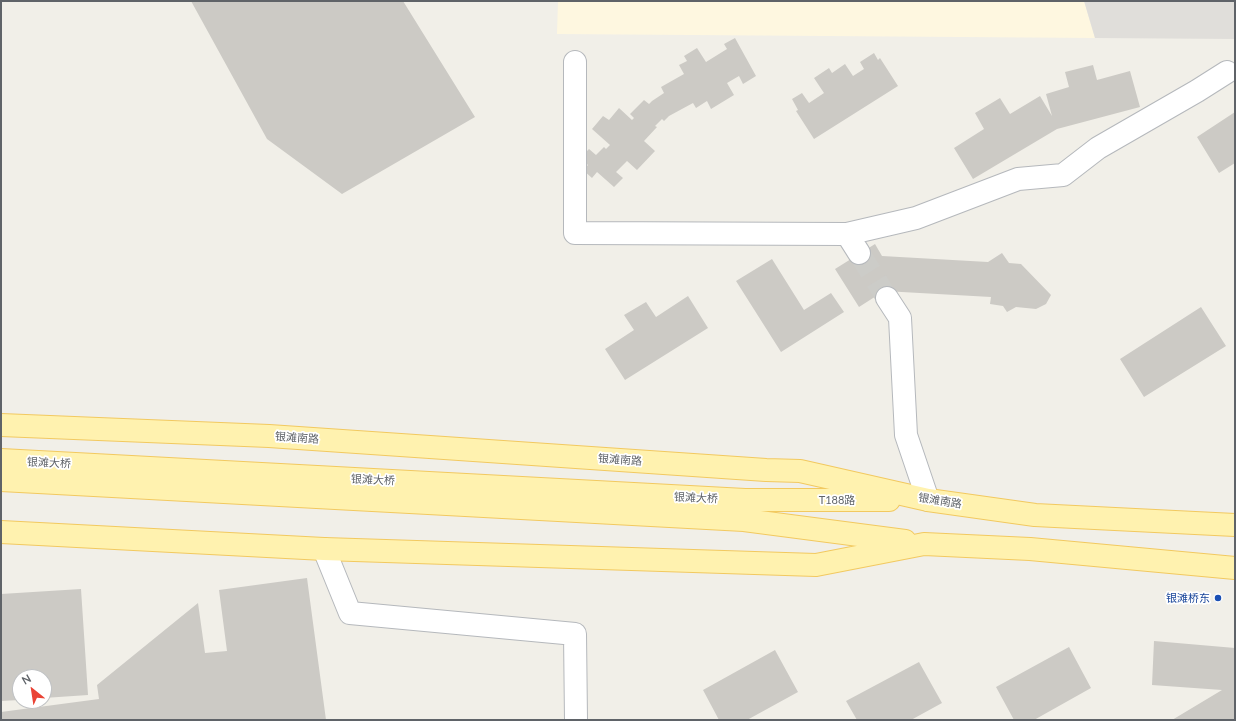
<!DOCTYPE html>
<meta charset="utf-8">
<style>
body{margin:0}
#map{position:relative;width:1236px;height:721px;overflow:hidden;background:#f1efe8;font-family:Lato,sans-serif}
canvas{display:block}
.frame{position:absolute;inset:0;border:2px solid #5f6368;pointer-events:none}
.north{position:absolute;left:12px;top:669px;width:40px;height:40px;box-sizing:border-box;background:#fff;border:1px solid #bfc1c3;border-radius:50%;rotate:330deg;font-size:11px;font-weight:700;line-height:16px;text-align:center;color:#5f6368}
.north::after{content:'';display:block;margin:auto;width:14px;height:18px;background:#ea4335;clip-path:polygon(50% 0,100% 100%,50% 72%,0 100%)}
</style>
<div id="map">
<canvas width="1236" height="721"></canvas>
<div class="frame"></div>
<div class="north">N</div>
</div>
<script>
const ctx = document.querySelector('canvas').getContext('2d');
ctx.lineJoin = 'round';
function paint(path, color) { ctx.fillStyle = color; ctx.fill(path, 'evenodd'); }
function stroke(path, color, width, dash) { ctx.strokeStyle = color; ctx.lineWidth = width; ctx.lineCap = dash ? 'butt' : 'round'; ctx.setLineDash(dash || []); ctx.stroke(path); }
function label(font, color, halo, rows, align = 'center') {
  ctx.font = font + ' Lato,"Noto Sans SC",sans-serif'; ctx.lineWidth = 3.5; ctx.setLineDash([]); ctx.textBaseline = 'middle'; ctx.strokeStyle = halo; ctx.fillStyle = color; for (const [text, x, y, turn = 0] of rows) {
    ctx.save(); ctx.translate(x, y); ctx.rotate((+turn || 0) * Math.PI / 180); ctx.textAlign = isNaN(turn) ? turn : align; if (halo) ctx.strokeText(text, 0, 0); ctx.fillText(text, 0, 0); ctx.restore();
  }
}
paint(new Path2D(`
 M 558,1 L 1084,1 L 1095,38 L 557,34 Z`), '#fef7e0');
paint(new Path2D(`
 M 1084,1 L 1235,1 L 1235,39 L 1095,38 Z`), '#e0deda');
paint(new Path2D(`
 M 191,1 L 403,1 L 475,117 L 342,194 L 267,139 Z
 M 735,38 L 756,76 L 743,84 L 739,76 L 727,83 L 734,95 L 711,109 L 707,101 L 696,108 L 693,103 L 669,116 L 664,121 L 662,119 L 655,126 L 657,127 L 644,141 L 655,151 L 637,170 L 627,161 L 616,172 L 623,178 L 614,187 L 597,172 L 592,178 L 583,170 L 588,165 L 580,158 L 589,149 L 596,155 L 604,147 L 606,149 L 610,145 L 592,129 L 603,116 L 609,120 L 619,108 L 632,120 L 634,118 L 630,114 L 644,100 L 649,104 L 652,101 L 664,93 L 661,87 L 684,74 L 679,65 L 687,61 L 684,56 L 697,48 L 706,62 L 727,49 L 724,44 Z
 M 874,53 L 878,60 L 880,58 L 898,86 L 814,139 L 796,111 L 798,110 L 792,99 L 802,93 L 809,103 L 824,93 L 814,78 L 829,68 L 832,73 L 845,64 L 853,76 L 864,69 L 860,62 Z
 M 1093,65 L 1097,80 L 1130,71 L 1140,107 L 1057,129 L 973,179 L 954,148 L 984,129 L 975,113 L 1000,98 L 1010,114 L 1040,96 L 1052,116 L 1046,94 L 1069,87 L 1065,72 Z
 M 1235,112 L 1235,163 L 1219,173 L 1197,137 Z
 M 875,244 L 882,256 L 988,262 L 1002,253 L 1009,263 L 1021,264 L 1051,295 L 1046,304 L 1036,309 L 1016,307 L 1007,312 L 1003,306 L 990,304 L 991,297 L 884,291 L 859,307 L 835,269 Z
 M 772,259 L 804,310 L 831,293 L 844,312 L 781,352 L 736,281 Z
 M 688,296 L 708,328 L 625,380 L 605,349 L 634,330 L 624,315 L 646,302 L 656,317 Z
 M 1201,307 L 1226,346 L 1144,397 L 1120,359 Z
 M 307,578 L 326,720 L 1,720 L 1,712 L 99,699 L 97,685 L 198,603 L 205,653 L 227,651 L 219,590 Z
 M 81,589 L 88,695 L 44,698 L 44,677 L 20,677 L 20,700 L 1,701 L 1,594 Z
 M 1154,641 L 1235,648 L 1235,720 L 1172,720 L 1222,690 L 1152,685 Z
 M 1069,647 L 1091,688 L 1034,720 L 1014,720 L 996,687 Z
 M 775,650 L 798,692 L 747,720 L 719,720 L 703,690 Z
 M 919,662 L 942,703 L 911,720 L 857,720 L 846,701 Z`), '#cccac5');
stroke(new Path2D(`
 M 859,253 L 887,298`), '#ccccc8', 22, [22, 11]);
const minor = new Path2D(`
 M 575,62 L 575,233 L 847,234 L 859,253
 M 847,234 L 916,218 L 1018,179 L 1063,175 L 1098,148 L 1197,91 L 1227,72
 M 887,298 L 900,318 L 906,435 L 928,500
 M 324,549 L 350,613 L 575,634 L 576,720`);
const major = new Path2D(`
 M 1,425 L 269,436 L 766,470 L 800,471 L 928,500 L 1035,515 L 1235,525
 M 1,460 L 745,500 L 889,500
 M 1,480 L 744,520 L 905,541
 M 1,532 L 324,549 L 816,565 L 924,544 L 1030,549 L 1235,568`);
stroke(minor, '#b5b8bc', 24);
stroke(major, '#f2c960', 24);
stroke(minor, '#fff', 22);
stroke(major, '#fff2af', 22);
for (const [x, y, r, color] of [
 [1218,598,4,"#1a4fb4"]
]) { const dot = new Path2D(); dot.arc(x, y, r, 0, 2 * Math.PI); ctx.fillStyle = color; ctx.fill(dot); stroke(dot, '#fff', 1.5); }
label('11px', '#5f6368', '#fff', [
 ["银滩南路",297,438,4],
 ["银滩南路",620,460,4],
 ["银滩大桥",49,463,3],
 ["银滩大桥",373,480,3],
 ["银滩大桥",696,498,3],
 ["T188路",837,500],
 ["银滩南路",940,501,9]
]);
label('11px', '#164399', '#fff', [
 ["银滩桥东",1210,598]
], 'right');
</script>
